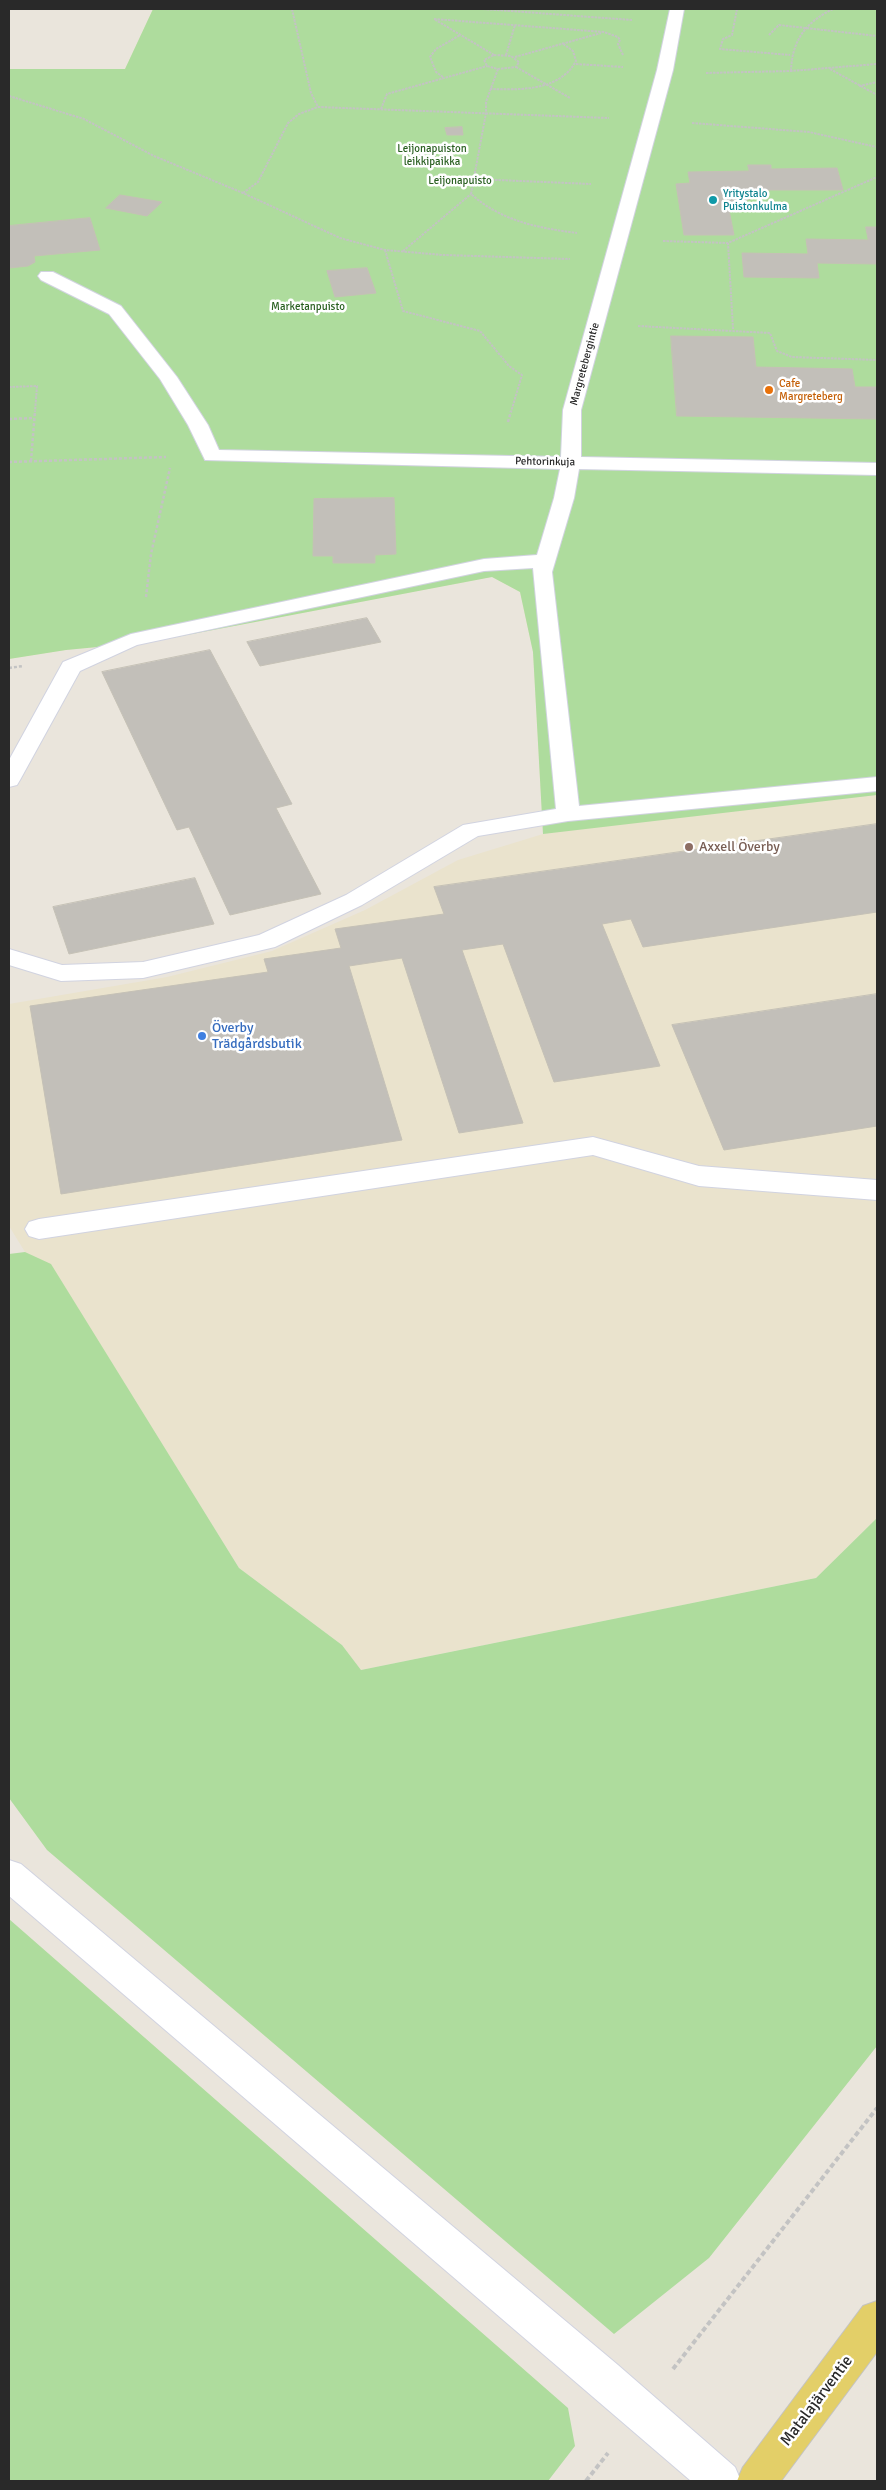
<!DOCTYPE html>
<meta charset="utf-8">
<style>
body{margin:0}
#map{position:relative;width:886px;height:2490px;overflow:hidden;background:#eae5dc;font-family:Signika,sans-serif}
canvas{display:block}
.frame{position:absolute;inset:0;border:10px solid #292929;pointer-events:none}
</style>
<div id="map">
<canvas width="886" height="2490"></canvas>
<div class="frame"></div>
</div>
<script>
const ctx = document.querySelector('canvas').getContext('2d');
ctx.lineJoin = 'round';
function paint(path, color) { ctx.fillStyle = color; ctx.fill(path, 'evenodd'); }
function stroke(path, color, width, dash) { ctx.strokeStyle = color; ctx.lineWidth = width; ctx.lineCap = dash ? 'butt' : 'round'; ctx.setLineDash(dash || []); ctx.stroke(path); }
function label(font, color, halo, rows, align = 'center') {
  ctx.font = font + ' Signika,sans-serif'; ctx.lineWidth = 5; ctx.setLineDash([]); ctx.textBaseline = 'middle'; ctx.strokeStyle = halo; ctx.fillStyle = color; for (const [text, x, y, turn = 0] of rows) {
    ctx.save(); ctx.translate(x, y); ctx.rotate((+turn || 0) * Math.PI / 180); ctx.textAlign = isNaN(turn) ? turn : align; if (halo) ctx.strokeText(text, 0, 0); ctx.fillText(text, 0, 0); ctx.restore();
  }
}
paint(new Path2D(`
 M 153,9 L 877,9 L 877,1518 L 816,1578 L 361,1670 L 342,1645 L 239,1568 L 51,1265 L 25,1252 L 9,1226 L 9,1004 L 167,977 L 272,951 L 365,910 L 458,860 L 543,834 L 533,652 L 520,592 L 492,577 L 150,642 L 66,650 L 9,659 L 9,69 L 125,69 Z`), '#eae3cd');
paint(new Path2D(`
 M 153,9 L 877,9 L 877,795 L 543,834 L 533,652 L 520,592 L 492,577 L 150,642 L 66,650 L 9,659 L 9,69 L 125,69 Z
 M 25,1252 L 51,1264 L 239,1568 L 342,1645 L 361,1670 L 816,1578 L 877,1518 L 877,2046 L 709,2258 L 614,2334 L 47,1850 L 9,1798 L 9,1254 Z
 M 9,1919 L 568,2408 L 575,2446 L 548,2481 L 9,2481 Z`), '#aedc9d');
const building = new Path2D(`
 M 462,127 L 463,135 L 447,135 L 445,128 Z
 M 748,165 L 771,165 L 771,169 L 837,168 L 843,190 L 766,190 L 729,210 L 734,235 L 684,235 L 676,184 L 690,183 L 688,172 L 749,171 Z
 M 120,195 L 162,202 L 147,216 L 106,208 Z
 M 90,218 L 100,250 L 34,256 L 35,262 L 28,266 L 9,268 L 9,226 Z
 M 866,227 L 877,227 L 877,264 L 817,263 L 819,278 L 744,277 L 742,253 L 808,254 L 806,239 L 868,240 Z
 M 367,268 L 376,293 L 335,297 L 327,271 Z
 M 671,336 L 753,337 L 756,367 L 852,369 L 855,387 L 877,387 L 877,419 L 677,416 Z
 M 394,498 L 396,554 L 375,555 L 375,563 L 333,563 L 333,556 L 313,556 L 314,499 Z
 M 367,618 L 381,642 L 260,666 L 247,642 Z
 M 210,650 L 292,804 L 276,808 L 321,894 L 230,915 L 189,827 L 177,830 L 102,672 Z
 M 877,824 L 877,912 L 643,947 L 631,919 L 602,924 L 660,1066 L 554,1082 L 503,944 L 462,950 L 523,1123 L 459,1133 L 402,958 L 349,966 L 402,1140 L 61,1194 L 30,1006 L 268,972 L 264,959 L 341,948 L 335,929 L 444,914 L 434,887 Z
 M 195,878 L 214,924 L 69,954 L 53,907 Z
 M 877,994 L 877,1126 L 724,1150 L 672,1025 Z`);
paint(building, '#c2bfb9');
stroke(building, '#c5c1b6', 1);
const minor = new Path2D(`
 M 670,9 L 684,9 L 673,70 L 581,410 L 581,457 L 877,463 L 877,475 L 579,469 L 574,498 L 552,572 L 579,806 L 877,777 L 877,791 L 568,821 L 478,836 L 362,905 L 275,947 L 143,978 L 61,981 L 9,965 L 9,949 L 62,965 L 143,962 L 259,935 L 346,895 L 463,825 L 556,809 L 533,568 L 484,571 L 137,645 L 80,671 L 20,780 L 17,785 L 9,787 L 9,760 L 63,662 L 131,634 L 484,559 L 537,555 L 554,498 L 560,469 L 205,460 L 188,425 L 160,379 L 109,314 L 41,280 L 38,276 L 41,272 L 53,272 L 121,306 L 177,377 L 208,425 L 219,450 L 561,457 L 563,410 L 657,70 Z
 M 593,1137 L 699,1166 L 877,1180 L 877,1200 L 699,1186 L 593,1155 L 39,1239 L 29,1236 L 25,1229 L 29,1222 L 39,1219 Z
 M 9,1860 L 21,1864 L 618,2365 L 735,2467 L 741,2481 L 691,2481 L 9,1896 Z`);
const major = new Path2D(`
 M 877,2301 L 877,2352 L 781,2481 L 737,2481 L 743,2467 L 863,2306 Z`);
stroke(minor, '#d1d3e0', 2);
stroke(major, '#c3c3c3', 2);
stroke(new Path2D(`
 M 292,9 L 311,93 L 318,107
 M 483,9 L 632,20
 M 737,9 L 732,35 L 723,39 L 720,49 L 790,55
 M 769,35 L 779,25 L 877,36
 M 494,55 L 434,19 L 604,32 L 618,37 L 620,40 L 618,44 L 623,55
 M 494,55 L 511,56 L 519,62 L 516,67 L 498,69 L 487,66 L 484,60 Z
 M 506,55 L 515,25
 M 515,57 L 601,33
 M 576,64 L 623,67
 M 516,67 L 570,98
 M 498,69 L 486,102 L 486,113 L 471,194 C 501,221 538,228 577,233
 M 830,69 L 877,95
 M 791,71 C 792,40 806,22 833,9
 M 706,73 L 791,71 L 877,64
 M 443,77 L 436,72 L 430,57 L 436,49 L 460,35
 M 859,86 L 877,82
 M 490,89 C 520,90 560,91 576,61 L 573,51 L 562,43
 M 9,96 L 84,119 L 154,156 L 243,193 L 340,238 L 385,250 L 443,255 L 570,259
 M 381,109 L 387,94 L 487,66
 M 692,123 L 809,132 L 877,147
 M 474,179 L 591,184
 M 243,193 L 258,182 L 288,123 L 299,114 L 318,107 L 609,118
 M 663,241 L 728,243
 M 385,250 L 403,311 L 480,331 L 509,366 L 522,375 L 511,412
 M 403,251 L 471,194
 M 638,326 L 770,333 L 777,351 L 792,357 L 877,360
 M 733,329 L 728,243 L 877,177
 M 9,387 L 37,386 L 35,412`), '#c3c3c3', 2, [2.5, 1]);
stroke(new Path2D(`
 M 9,419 L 34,418
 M 508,422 L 511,411
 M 31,461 L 35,411
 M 9,462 L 166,457
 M 146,597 L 151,554 L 170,468
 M 9,668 L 23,666`), '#c3c3c3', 2.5, [3, 2]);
stroke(new Path2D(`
 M 673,2369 L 877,2108
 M 586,2481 L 608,2453`), '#c3c3c3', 4, [5, 3]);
paint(minor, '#fff');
paint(major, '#e3cf68');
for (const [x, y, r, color] of [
 [713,200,5,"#0f9aa8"],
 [769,390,5,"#e8710a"],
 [689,847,5,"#8d6e63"],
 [202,1036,5,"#3f7fe0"]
]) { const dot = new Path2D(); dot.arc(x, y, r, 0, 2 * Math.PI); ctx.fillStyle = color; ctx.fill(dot); stroke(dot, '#fff', 2); }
label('11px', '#295f20', '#fff', [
 ["Leijonapuiston",432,149],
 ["leikkipaikka",432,162],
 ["Leijonapuisto",460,181],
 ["Marketanpuisto",308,307]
]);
label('11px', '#0d838f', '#fff', [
 ["Yritystalo",723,194],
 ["Puistonkulma",723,207]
], 'left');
label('11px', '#292929', '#fff', [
 ["Margretebergintie",585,364,-75],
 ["Pehtorinkuja",545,462,1]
]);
label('11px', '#c56008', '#fff', [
 ["Cafe",779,384],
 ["Margreteberg",779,397]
], 'left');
label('14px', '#785e54', '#fff', [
 ["Axxell Överby",699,847]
], 'left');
label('14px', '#366cbe', '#fff', [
 ["Överby",212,1028],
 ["Trädgårdsbutik",212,1044]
], 'left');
label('16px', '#292929', '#fff', [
 ["Matalajärventie",817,2401,-53]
]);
</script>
